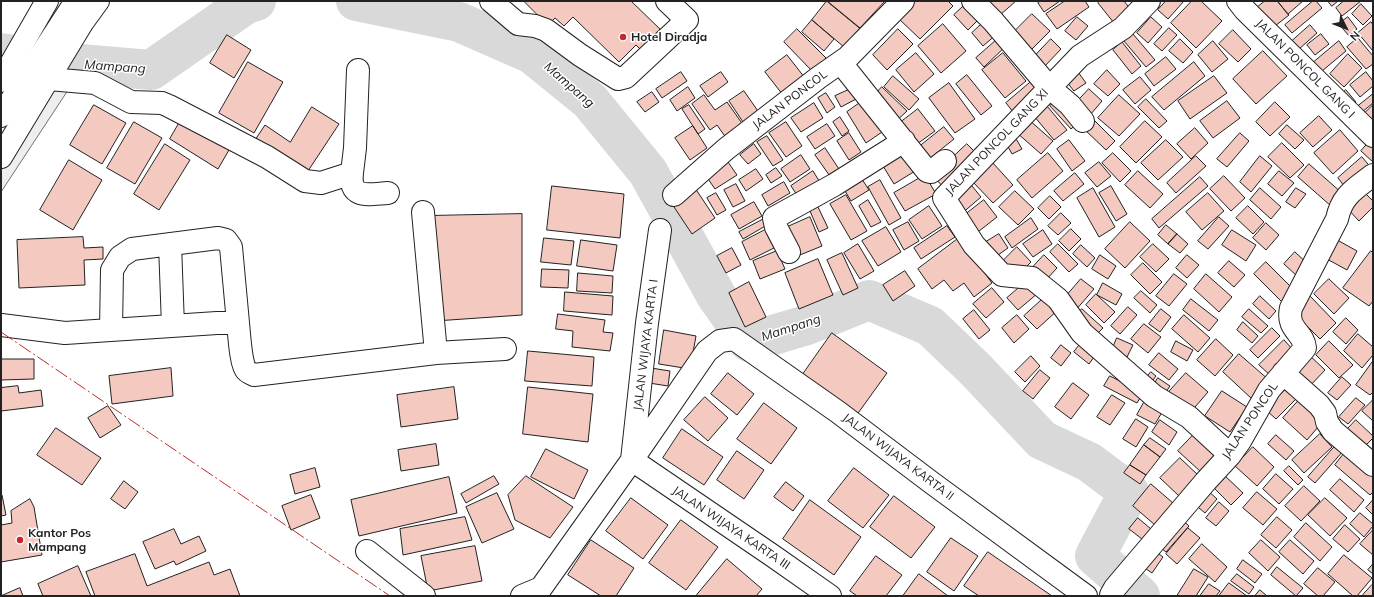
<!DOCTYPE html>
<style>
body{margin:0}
#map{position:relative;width:1374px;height:597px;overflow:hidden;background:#fff;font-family:Mulish,sans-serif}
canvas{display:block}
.frame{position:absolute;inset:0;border:2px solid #222;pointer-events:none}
.north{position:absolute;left:1326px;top:8px;width:40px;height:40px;-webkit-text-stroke:3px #fff;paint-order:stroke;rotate:132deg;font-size:11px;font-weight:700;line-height:16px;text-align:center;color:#222}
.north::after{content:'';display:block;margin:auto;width:14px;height:18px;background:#222;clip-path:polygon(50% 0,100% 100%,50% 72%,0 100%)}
</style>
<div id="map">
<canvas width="1374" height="597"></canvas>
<div class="frame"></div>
<div class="north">N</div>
</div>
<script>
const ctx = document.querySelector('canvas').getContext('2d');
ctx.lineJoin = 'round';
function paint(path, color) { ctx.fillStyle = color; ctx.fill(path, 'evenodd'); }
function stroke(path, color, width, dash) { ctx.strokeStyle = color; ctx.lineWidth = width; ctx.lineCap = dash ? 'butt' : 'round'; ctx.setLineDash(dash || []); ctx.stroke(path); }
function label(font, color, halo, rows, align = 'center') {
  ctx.font = font + ' Mulish,sans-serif'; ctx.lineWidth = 3; ctx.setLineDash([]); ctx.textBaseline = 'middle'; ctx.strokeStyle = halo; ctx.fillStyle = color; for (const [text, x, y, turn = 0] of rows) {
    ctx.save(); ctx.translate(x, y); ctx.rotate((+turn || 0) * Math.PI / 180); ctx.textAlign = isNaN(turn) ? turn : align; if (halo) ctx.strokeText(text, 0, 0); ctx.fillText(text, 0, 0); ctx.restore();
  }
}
const green = new Path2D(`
 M 49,79 L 74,81 L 1,192 L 1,157 Z`);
paint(green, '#eee');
stroke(green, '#6f6f6f', 1);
stroke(new Path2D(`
 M 356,1 L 459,22 L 532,54 L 590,101 L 648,172 L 717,297 L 749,342 L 807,325 L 869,300 L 930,326 L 975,369 L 1042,440 L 1089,462 L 1129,492 L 1095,556 L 1140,596
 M 1,53 L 68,63 L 151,70 L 246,4 L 256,1`), '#d9d9d9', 40);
const building = new Path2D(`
 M 524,1 L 631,1 L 660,29 L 641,50 L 636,45 L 619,62 L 573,17 L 564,26 L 555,18 L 548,25 Z
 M 827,1 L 860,28 L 844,47 L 812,20 Z
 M 827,1 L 885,1 L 860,28 Z
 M 915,1 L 948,1 L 953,6 L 920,39 L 898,18 Z
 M 969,1 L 983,15 L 968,30 L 954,15 Z
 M 988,1 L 1016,1 L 1000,15 Z
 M 1041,1 L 1060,1 L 1044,12 L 1038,3 Z
 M 1065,1 L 1085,1 L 1089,7 L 1057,29 L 1046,14 Z
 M 1100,1 L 1124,1 L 1131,10 L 1114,23 L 1098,3 Z
 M 1166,1 L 1184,1 L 1168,19 L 1158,10 Z
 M 1192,1 L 1201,1 L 1222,21 L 1196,48 L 1171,23 Z
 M 1265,1 L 1277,1 L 1289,15 L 1270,30 L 1254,10 Z
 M 1278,1 L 1303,1 L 1288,14 Z
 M 1313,1 L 1316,1 L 1322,8 L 1292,33 L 1285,25 Z
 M 1328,1 L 1338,1 L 1332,6 Z
 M 1344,1 L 1361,1 L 1342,16 L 1336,8 Z
 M 1361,4 L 1372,16 L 1363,25 L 1352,14 Z
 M 1032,14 L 1050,31 L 1031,50 L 1013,33 Z
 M 1077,17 L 1088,26 L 1076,40 L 1065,31 Z
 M 1151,17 L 1162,27 L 1148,43 L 1137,33 Z
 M 1348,17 L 1357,29 L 1349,36 L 1339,24 Z
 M 812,20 L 834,39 L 824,51 L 802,32 Z
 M 986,20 L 998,33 L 983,46 L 972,33 Z
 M 1371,22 L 1373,25 L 1373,51 L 1358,33 Z
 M 943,24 L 966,51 L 941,73 L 918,46 Z
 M 1310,25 L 1317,33 L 1298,50 L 1291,42 Z
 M 1169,28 L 1177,35 L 1162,51 L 1154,44 Z
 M 797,29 L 826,58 L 813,72 L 784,42 Z
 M 898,29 L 913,44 L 887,70 L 873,55 Z
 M 1233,30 L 1251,49 L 1238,62 L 1219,44 Z
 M 1133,34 L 1155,60 L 1146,67 L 1124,41 Z
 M 1321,34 L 1329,44 L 1315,55 L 1307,45 Z
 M 227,35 L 251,50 L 234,78 L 210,63 Z
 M 1000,37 L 1007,45 L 984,67 L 976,58 Z
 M 1358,38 L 1373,56 L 1373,64 L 1366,69 L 1347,47 Z
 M 1051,39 L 1061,49 L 1044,67 L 1034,57 Z
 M 1180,39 L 1193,52 L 1183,63 L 1169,51 Z
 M 1213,41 L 1228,59 L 1212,72 L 1198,55 Z
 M 1339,41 L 1346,51 L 1316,76 L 1308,67 Z
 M 1122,42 L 1141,66 L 1132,74 L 1113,50 Z
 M 1263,51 L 1287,76 L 1256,104 L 1233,79 Z
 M 916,53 L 934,74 L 914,92 L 896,70 Z
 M 1003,53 L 1026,81 L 1005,98 L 982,70 Z
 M 1348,54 L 1362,68 L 1344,87 L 1330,74 Z
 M 787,55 L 805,78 L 783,95 L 765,72 Z
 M 1166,57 L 1176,69 L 1154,86 L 1145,74 Z
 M 248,62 L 283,82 L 254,133 L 219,113 Z
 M 1194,62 L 1205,76 L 1164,110 L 1152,97 Z
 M 1107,70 L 1120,84 L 1108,96 L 1094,84 Z
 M 681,72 L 687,81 L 662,98 L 656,89 Z
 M 721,72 L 728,82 L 708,97 L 700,86 Z
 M 1078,72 L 1086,83 L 1074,91 L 1066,81 Z
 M 1366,72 L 1373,81 L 1373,86 L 1360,97 L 1350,85 Z
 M 967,75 L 992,106 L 981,115 L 956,84 Z
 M 893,76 L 919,99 L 909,110 L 884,87 Z
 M 1214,76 L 1227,93 L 1190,119 L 1178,101 Z
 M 1140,77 L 1151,90 L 1135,104 L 1123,90 Z
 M 1032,81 L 1040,90 L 1014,113 L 1006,103 Z
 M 949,83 L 975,119 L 955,133 L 929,98 Z
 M 688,87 L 695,98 L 677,111 L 670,100 Z
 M 882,87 L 907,111 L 894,123 L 871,99 Z
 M 853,88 L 858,98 L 841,107 L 835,96 Z
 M 1089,89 L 1102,101 L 1090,115 L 1076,103 Z
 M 1346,90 L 1356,102 L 1347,110 L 1337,98 Z
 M 744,91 L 760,114 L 745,125 L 729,101 Z
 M 652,92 L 659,102 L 645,112 L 637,102 Z
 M 826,93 L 835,107 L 827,113 L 818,98 Z
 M 1373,94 L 1373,103 L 1356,117 L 1352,111 Z
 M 704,95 L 715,110 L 727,102 L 746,129 L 729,142 L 717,125 L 710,130 L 692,104 Z
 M 1119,95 L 1140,114 L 1119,136 L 1098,118 Z
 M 1059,98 L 1079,122 L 1071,129 L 1050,106 Z
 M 1146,99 L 1167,121 L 1159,128 L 1138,107 Z
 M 864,100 L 885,130 L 866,143 L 847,112 Z
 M 1227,101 L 1240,118 L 1213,138 L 1200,121 Z
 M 1275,102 L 1290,117 L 1270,136 L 1256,122 Z
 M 814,103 L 823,118 L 801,132 L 791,118 Z
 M 94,105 L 126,123 L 102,164 L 70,145 Z
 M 689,105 L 705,129 L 698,134 L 682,109 Z
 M 1373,105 L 1373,123 L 1364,114 Z
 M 1047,106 L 1067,130 L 1054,140 L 1034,116 Z
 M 312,107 L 339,124 L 306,174 L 255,140 L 265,125 L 290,142 Z
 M 918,109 L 935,131 L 917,144 L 901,122 Z
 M 1319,116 L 1332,130 L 1313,147 L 1300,133 Z
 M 840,117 L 849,131 L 842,136 L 833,122 Z
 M 1028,119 L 1053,141 L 1041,154 L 1016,132 Z
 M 1093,119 L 1115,141 L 1106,150 L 1084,129 Z
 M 181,120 L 229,150 L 218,169 L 170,139 Z
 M 1145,121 L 1162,137 L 1136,163 L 1120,147 Z
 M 134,122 L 162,138 L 135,184 L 107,168 Z
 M 786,122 L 802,146 L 786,157 L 769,133 Z
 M 827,124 L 835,136 L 815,149 L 807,137 Z
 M 1287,125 L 1304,140 L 1295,149 L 1279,134 Z
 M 693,126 L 707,148 L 690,160 L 675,138 Z
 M 944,127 L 954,139 L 929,159 L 919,147 Z
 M 1195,128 L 1208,143 L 1191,159 L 1177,144 Z
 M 1340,130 L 1358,151 L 1333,174 L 1314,153 Z
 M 849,133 L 861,152 L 849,160 L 837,141 Z
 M 1240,133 L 1249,141 L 1227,167 L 1217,159 Z
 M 767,136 L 783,160 L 773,166 L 757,142 Z
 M 1015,137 L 1022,149 L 1012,154 L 1006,143 Z
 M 1069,140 L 1085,161 L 1072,171 L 1057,149 Z
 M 1166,140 L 1183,157 L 1158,180 L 1141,163 Z
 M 1371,140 L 1373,142 L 1373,162 L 1361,151 Z
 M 1282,143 L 1304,165 L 1290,178 L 1268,157 Z
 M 165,144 L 190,160 L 159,210 L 134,194 Z
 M 754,144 L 761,154 L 748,164 L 740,155 Z
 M 967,144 L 979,156 L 945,189 L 933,176 Z
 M 906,145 L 920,168 L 894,184 L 880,161 Z
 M 825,148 L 841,172 L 832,179 L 815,155 Z
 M 1048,153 L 1063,171 L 1032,198 L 1017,180 Z
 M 1113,153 L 1131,171 L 1120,182 L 1102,163 Z
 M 801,155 L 810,169 L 790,182 L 781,169 Z
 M 1196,156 L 1206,166 L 1176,193 L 1167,183 Z
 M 1260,156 L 1272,166 L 1251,192 L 1240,182 Z
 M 1362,157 L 1373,170 L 1348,191 L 1338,178 Z
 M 69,160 L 102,180 L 73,230 L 40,210 Z
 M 728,162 L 737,175 L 715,189 L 706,176 Z
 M 992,162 L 1013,185 L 993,203 L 972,181 Z
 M 1099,162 L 1111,176 L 1097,187 L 1085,173 Z
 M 1309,164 L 1342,193 L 1331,206 L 1298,177 Z
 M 776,168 L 782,176 L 771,183 L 766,175 Z
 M 756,169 L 763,179 L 746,191 L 739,180 Z
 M 813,171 L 821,184 L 799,198 L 791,186 Z
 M 1138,171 L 1163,194 L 1150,208 L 1125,185 Z
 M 1279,171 L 1294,183 L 1282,196 L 1268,184 Z
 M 1075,173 L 1084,184 L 1063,201 L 1054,191 Z
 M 925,175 L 936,194 L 905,211 L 894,193 Z
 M 860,176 L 869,190 L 851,201 L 842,186 Z
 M 1224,176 L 1245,198 L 1231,211 L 1210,189 Z
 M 1200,177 L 1208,186 L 1159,228 L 1152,219 Z
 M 880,180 L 901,218 L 889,225 L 868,187 Z
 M 784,182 L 790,193 L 768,206 L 762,195 Z
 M 736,184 L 745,201 L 733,207 L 724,190 Z
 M 552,186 L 624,194 L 620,238 L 547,230 Z
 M 972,186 L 981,197 L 960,215 L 950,204 Z
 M 1111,186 L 1127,214 L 1116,221 L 1099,193 Z
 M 695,188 L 715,218 L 692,234 L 672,204 Z
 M 1093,188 L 1115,227 L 1099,237 L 1077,198 Z
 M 1260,188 L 1281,207 L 1271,219 L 1250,200 Z
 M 1296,188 L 1306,194 L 1295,208 L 1286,202 Z
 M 1362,190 L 1373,201 L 1373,207 L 1359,221 L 1345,206 Z
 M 1015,191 L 1034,209 L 1018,225 L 999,207 Z
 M 716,193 L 726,210 L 717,215 L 707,198 Z
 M 1208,193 L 1224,211 L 1202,230 L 1186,212 Z
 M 846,195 L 867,231 L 851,240 L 830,204 Z
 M 1050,196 L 1061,207 L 1049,219 L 1038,208 Z
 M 868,200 L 881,222 L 871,227 L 859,206 Z
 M 984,200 L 997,217 L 974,235 L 961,218 Z
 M 754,202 L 762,216 L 739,229 L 731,215 Z
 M 929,206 L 942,226 L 922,239 L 909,220 Z
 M 1248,206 L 1264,222 L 1253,234 L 1236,218 Z
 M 818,207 L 828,228 L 819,232 L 810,211 Z
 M 1061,213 L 1071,223 L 1058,235 L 1048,226 Z
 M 522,214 L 522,315 L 435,321 L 426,216 Z
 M 810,217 L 822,246 L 795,257 L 783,229 Z
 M 1219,217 L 1229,226 L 1208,249 L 1198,241 Z
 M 1031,218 L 1038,229 L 1012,248 L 1005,237 Z
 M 764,219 L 767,225 L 743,239 L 739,232 Z
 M 908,222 L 919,241 L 904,250 L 893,230 Z
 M 1130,222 L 1150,241 L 1125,268 L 1105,249 Z
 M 1266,223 L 1279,235 L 1266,250 L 1253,238 Z
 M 1166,225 L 1177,234 L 1168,244 L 1158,235 Z
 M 947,226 L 955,237 L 921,259 L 914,248 Z
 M 886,227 L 901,252 L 878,266 L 862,241 Z
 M 1071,229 L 1081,239 L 1069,251 L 1059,241 Z
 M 765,230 L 774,248 L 750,260 L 742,242 Z
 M 1043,230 L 1052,244 L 1033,257 L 1023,244 Z
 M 1232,230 L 1256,245 L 1246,261 L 1222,245 Z
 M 999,234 L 1008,248 L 991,260 L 981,245 Z
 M 1177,234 L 1188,244 L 1180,253 L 1168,244 Z
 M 83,237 L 84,248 L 103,247 L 103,259 L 84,260 L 85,285 L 19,288 L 17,240 Z
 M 544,238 L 574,241 L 571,265 L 541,262 Z
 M 959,238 L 992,283 L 974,297 L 964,283 L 953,291 L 944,280 L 932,289 L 918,269 Z
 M 581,240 L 617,245 L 613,271 L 577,266 Z
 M 1339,241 L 1357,251 L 1347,270 L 1327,259 Z
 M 858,244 L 874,271 L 860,279 L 844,253 Z
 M 1058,244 L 1078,264 L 1069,272 L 1050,252 Z
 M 1153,244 L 1169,259 L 1156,272 L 1140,257 Z
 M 1081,245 L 1095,258 L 1087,267 L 1073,254 Z
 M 1017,247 L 1031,262 L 1017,276 L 1002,262 Z
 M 732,248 L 741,265 L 726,273 L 717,256 Z
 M 777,251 L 785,269 L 760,279 L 753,261 Z
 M 1371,251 L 1373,253 L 1373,301 L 1369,306 L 1343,288 Z
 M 1295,252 L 1309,265 L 1298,277 L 1284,264 Z
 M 842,253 L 858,288 L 843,295 L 827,260 Z
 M 1044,255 L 1057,268 L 1046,280 L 1033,267 Z
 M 1100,255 L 1116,266 L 1108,279 L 1092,269 Z
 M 1187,255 L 1199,265 L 1187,278 L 1176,268 Z
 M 818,259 L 833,295 L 799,309 L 785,273 Z
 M 1229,261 L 1245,275 L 1234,287 L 1218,273 Z
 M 1266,262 L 1294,290 L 1282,302 L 1254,274 Z
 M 1143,263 L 1162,282 L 1150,294 L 1131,275 Z
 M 542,269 L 569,270 L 568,288 L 541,287 Z
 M 905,271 L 915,286 L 893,301 L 883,285 Z
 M 578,273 L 613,276 L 612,293 L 577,291 Z
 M 1174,274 L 1187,284 L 1169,306 L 1156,296 Z
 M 1206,274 L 1232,297 L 1219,312 L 1194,289 Z
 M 1081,279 L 1094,289 L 1075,311 L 1063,300 Z
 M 1329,279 L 1349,298 L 1334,314 L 1314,294 Z
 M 1027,281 L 1038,293 L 1018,310 L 1007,298 Z
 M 749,282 L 766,317 L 745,327 L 729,293 Z
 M 1103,283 L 1122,294 L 1116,305 L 1097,295 Z
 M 992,288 L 1004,302 L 986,318 L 973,304 Z
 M 1141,291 L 1157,305 L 1150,313 L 1134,298 Z
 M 565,292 L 613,296 L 612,315 L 564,311 Z
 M 1096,294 L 1115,312 L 1104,323 L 1086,305 Z
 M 1046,296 L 1059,309 L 1037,329 L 1024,316 Z
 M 1260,296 L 1276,311 L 1269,319 L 1253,304 Z
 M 1310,296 L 1336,323 L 1320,339 L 1294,313 Z
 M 1191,299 L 1218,320 L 1209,331 L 1183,310 Z
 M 1128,307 L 1137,315 L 1120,334 L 1111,326 Z
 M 1082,309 L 1103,328 L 1093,338 L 1072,319 Z
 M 1161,309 L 1171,317 L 1160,332 L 1149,324 Z
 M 1249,309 L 1268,326 L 1261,333 L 1242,317 Z
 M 974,310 L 990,330 L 979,339 L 963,319 Z
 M 558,314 L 605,320 L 603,332 L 613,333 L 610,351 L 572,347 L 573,331 L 556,329 Z
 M 1017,315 L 1029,329 L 1014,343 L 1002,328 Z
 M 1184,315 L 1210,338 L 1198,352 L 1172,329 Z
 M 1346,318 L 1358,330 L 1346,344 L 1333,332 Z
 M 1243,322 L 1258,336 L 1252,343 L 1237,330 Z
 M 1144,324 L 1161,337 L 1148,353 L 1131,339 Z
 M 1272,328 L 1280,336 L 1258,358 L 1250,350 Z
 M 664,330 L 696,336 L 690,369 L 659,364 Z
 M 832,333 L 887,373 L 856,416 L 801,377 Z
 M 1358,334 L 1373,347 L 1373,355 L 1362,368 L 1344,351 Z
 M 1117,338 L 1133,345 L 1127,357 L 1112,350 Z
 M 1084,339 L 1099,350 L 1089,364 L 1074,352 Z
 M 1216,339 L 1233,355 L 1215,376 L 1197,360 Z
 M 1284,340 L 1294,351 L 1270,375 L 1259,365 Z
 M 1176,341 L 1193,350 L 1187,361 L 1171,352 Z
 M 1329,341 L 1353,365 L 1339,378 L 1316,355 Z
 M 1061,345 L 1071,353 L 1061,366 L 1051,358 Z
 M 528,351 L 594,357 L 592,386 L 525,381 Z
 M 1159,353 L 1178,369 L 1169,380 L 1149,365 Z
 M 1307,353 L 1325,370 L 1308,388 L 1290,371 Z
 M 1239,354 L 1269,380 L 1252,399 L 1223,372 Z
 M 1031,356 L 1040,366 L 1025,382 L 1015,372 Z
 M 1,359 L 34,359 L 34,379 L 1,380 Z
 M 1373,361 L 1373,392 L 1370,395 L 1356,385 Z
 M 171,368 L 173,396 L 112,404 L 109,376 Z
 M 651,368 L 670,371 L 668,386 L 649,383 Z
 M 1040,370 L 1050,378 L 1033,399 L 1023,391 Z
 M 1151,372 L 1156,376 L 1147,388 L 1142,383 Z
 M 728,373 L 754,394 L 737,415 L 711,394 Z
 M 1186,373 L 1208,392 L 1189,414 L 1167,394 Z
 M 1110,376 L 1143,393 L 1137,403 L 1104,386 Z
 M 1342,377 L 1351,385 L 1337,400 L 1328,393 Z
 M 1158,378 L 1170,386 L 1162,398 L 1150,391 Z
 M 1073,383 L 1089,395 L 1071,419 L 1055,407 Z
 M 18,386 L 19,393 L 41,390 L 43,406 L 1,411 L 1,388 Z
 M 1289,386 L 1299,396 L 1276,419 L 1266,410 Z
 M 454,387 L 458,419 L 401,427 L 397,395 Z
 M 528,387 L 593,394 L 588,442 L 523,434 Z
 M 1222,391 L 1247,407 L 1230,432 L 1205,416 Z
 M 1112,395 L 1125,403 L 1110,425 L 1097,417 Z
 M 705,397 L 728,418 L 708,441 L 684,420 Z
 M 1356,398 L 1365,405 L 1348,424 L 1339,417 Z
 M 1146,399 L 1164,409 L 1155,424 L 1137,415 Z
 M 1300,399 L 1324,420 L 1307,440 L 1283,418 Z
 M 1373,400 L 1373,421 L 1362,411 Z
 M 764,403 L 797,428 L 771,464 L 737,439 Z
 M 108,406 L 121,425 L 100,438 L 88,418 Z
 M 1136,419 L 1148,427 L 1136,447 L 1123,439 Z
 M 1160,420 L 1177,432 L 1169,445 L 1152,432 Z
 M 1356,420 L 1373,436 L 1373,438 L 1360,451 L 1342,435 Z
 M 56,428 L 101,458 L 82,485 L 37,455 Z
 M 1200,428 L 1222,449 L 1201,472 L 1178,451 Z
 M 682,429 L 723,457 L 704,485 L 663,458 Z
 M 1320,434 L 1332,447 L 1304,473 L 1292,460 Z
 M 1276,435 L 1294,451 L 1286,460 L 1268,444 Z
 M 1150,438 L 1166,449 L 1160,457 L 1144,445 Z
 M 436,444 L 439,465 L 401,471 L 398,450 Z
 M 1337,444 L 1344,450 L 1315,483 L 1308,477 Z
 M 1144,445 L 1160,457 L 1146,475 L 1130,465 Z
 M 1253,447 L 1274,467 L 1257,486 L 1235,466 Z
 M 546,449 L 588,470 L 574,499 L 531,477 Z
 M 1347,450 L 1373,472 L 1373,492 L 1370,495 L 1335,465 Z
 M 737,451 L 764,470 L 744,499 L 717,480 Z
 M 1180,458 L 1199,476 L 1179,496 L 1160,478 Z
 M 1130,465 L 1146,475 L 1140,484 L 1124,473 Z
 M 1289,466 L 1303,480 L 1298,485 L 1284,471 Z
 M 315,468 L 320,487 L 295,494 L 290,475 Z
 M 854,468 L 889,495 L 863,528 L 828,501 Z
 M 1223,474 L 1243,493 L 1231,505 L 1212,486 Z
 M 1276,474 L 1293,489 L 1279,504 L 1263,489 Z
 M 494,476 L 499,484 L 466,503 L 461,494 Z
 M 526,476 L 573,507 L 550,538 L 515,520 L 508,495 Z
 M 449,477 L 457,513 L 359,536 L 351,500 Z
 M 1340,479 L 1364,500 L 1354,512 L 1330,490 Z
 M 124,481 L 138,492 L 125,509 L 111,499 Z
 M 786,482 L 804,496 L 793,511 L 774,497 Z
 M 1151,484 L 1173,503 L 1155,525 L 1133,506 Z
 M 1304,486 L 1320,501 L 1301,521 L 1285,506 Z
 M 1205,488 L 1217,499 L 1205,513 L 1192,502 Z
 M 1257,492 L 1277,509 L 1263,525 L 1243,508 Z
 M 497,493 L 514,529 L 482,543 L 466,507 Z
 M 1,495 L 2,495 L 6,515 L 1,516 Z
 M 311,495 L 320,518 L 291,530 L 282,506 Z
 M 894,496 L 935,527 L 911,558 L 870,527 Z
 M 631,498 L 668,525 L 643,559 L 606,531 Z
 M 1325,498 L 1347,518 L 1330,536 L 1308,515 Z
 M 30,499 L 34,507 L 42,555 L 1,562 L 1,525 L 12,523 L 11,511 Z
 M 810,500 L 861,537 L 834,575 L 783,539 Z
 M 1373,500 L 1373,515 L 1366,508 Z
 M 1219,502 L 1229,511 L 1216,526 L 1206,518 Z
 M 1360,513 L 1373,524 L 1373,526 L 1364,537 L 1350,524 Z
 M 1178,516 L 1189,526 L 1166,552 L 1155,543 Z
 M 465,517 L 472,540 L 403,555 L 400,529 Z
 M 1277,517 L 1292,530 L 1276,548 L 1261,535 Z
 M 1138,518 L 1151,529 L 1142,539 L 1129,529 Z
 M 681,520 L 718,547 L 686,590 L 649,563 Z
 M 1306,523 L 1332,547 L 1320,561 L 1294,537 Z
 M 1345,525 L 1360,539 L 1348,552 L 1333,539 Z
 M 1188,528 L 1200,538 L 1177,564 L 1166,554 Z
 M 174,529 L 181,544 L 199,536 L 206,551 L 176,565 L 174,561 L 155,569 L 143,542 Z
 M 1373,530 L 1373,555 L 1360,544 Z
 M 951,538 L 978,556 L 954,591 L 927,572 Z
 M 591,540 L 634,568 L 616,596 L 601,596 L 568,575 Z
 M 1261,540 L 1280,557 L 1268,571 L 1249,553 Z
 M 1290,540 L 1314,561 L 1303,574 L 1279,552 Z
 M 1202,544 L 1227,567 L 1215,582 L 1189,559 Z
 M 475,546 L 482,581 L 428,591 L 421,556 Z
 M 1151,548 L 1163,557 L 1152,573 L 1139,564 Z
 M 988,552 L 1052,596 L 979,596 L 964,586 Z
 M 135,554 L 147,586 L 209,562 L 214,575 L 230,569 L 240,596 L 95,596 L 86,572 Z
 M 1344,555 L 1372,578 L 1357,596 L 1353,596 L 1328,574 Z
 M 876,556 L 902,575 L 886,596 L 857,596 L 850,591 Z
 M 727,559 L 762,589 L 756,596 L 696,596 Z
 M 1243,560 L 1262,574 L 1255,583 L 1237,569 Z
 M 1373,564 L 1373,574 L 1368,570 Z
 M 78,566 L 91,596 L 43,596 L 38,584 Z
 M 1277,567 L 1303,588 L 1296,596 L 1271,575 Z
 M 1318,568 L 1335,582 L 1323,596 L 1318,596 L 1304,584 Z
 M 1194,569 L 1208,577 L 1196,596 L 1177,596 Z
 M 919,574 L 948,596 L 903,596 Z
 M 1237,574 L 1254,587 L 1249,594 L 1231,581 Z
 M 1229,583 L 1247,596 L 1219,596 Z
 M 1209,584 L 1220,591 L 1216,596 L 1200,596 Z
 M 1372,585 L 1373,586 L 1373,596 L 1362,596 Z
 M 20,588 L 23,596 L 1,596 Z
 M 1260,590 L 1267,596 L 1255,596 Z`);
paint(building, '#f3c9c0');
stroke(building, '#222', 1);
const minor = new Path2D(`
 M 491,1 L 518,24 L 535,26 L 546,30 L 580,55 L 618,79 L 626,77 L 687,20 L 667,1
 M 973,1 L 993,21 L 1049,87 L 1070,105 L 1083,121
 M 1149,1 L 1123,28 L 1080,56 L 944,198 L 974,245 L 1002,275 L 1032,278 L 1058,299 L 1082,333 L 1154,396 L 1189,417 L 1230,455
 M 1238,1 L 1245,10 L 1373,136
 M 841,63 L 927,171 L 931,172 L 945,161
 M 49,79 L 95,83 L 131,102 L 162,103 L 169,106 L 267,157 L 305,181 L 321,183 L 352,173 L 355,148 L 358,70
 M 1,116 L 76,1
 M 352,173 C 349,200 369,194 388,193
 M 674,195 L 726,149 L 818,78 L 848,57 L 903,1
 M 423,212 L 436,353
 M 660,230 L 647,323 L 632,460 L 773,556 L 830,596
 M 170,244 L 173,326
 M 789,252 L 776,227 L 774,218 L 834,185 L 904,141
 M 1,325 L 65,333 L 217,323 L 238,323 C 239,332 241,366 246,370 C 247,372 252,374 254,375 L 436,353 L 505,349
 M 111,330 L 112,270 L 120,257 L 132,249 L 218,238 L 226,240 L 231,247 L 238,323
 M 1283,373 L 1319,405 L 1325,413 L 1327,422 L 1333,431 L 1373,465
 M 367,551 L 424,596
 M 541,588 L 632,460 L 707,351 L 720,341 L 734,339 L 838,412 L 932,483 L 1086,596
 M 522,596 L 541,588
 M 1111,596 L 1111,595 L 1115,588 L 1206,481 L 1230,455 L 1240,441 L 1269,390 L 1305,348 C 1304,332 1286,330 1291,308 L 1337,219 C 1342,195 1355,189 1373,175`);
const major = new Path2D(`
 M 1,81 L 47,1
 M 1,157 L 82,23 L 98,1`);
stroke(minor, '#222', 24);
stroke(major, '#222', 24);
stroke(minor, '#fff', 22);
stroke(major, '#fff', 22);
stroke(new Path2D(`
 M 1,332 L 390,596`), '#c62828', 1, [14, 3, 2, 3]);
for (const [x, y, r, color] of [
 [623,37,4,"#c62828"],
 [20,540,4,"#c62828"]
]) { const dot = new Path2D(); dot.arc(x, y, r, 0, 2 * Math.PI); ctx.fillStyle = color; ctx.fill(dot); stroke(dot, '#fff', 1.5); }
label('bold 12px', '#222', '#fff', [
 ["Hotel Diradja",631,37],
 ["Kantor Pos",28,533],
 ["Mampang",28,547]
], 'left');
label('12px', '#222', '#fff', [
 ["JALAN PONCOL GANG I",1305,69,45],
 ["JALAN PONCOL",790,100,-37],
 ["JALAN PONCOL GANG XI",997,142,-46],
 ["JALAN WIJAYA KARTA I",646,345,-83],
 ["JALAN PONCOL",1250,421,-56],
 ["JALAN WIJAYA KARTA II",898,457,37],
 ["JALAN WIJAYA KARTA III",731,528,34]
]);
label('italic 13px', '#222', '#fff', [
 ["Mampang",115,67,4],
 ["Mampang",569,85,41],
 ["Mampang",791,328,-18]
]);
</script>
